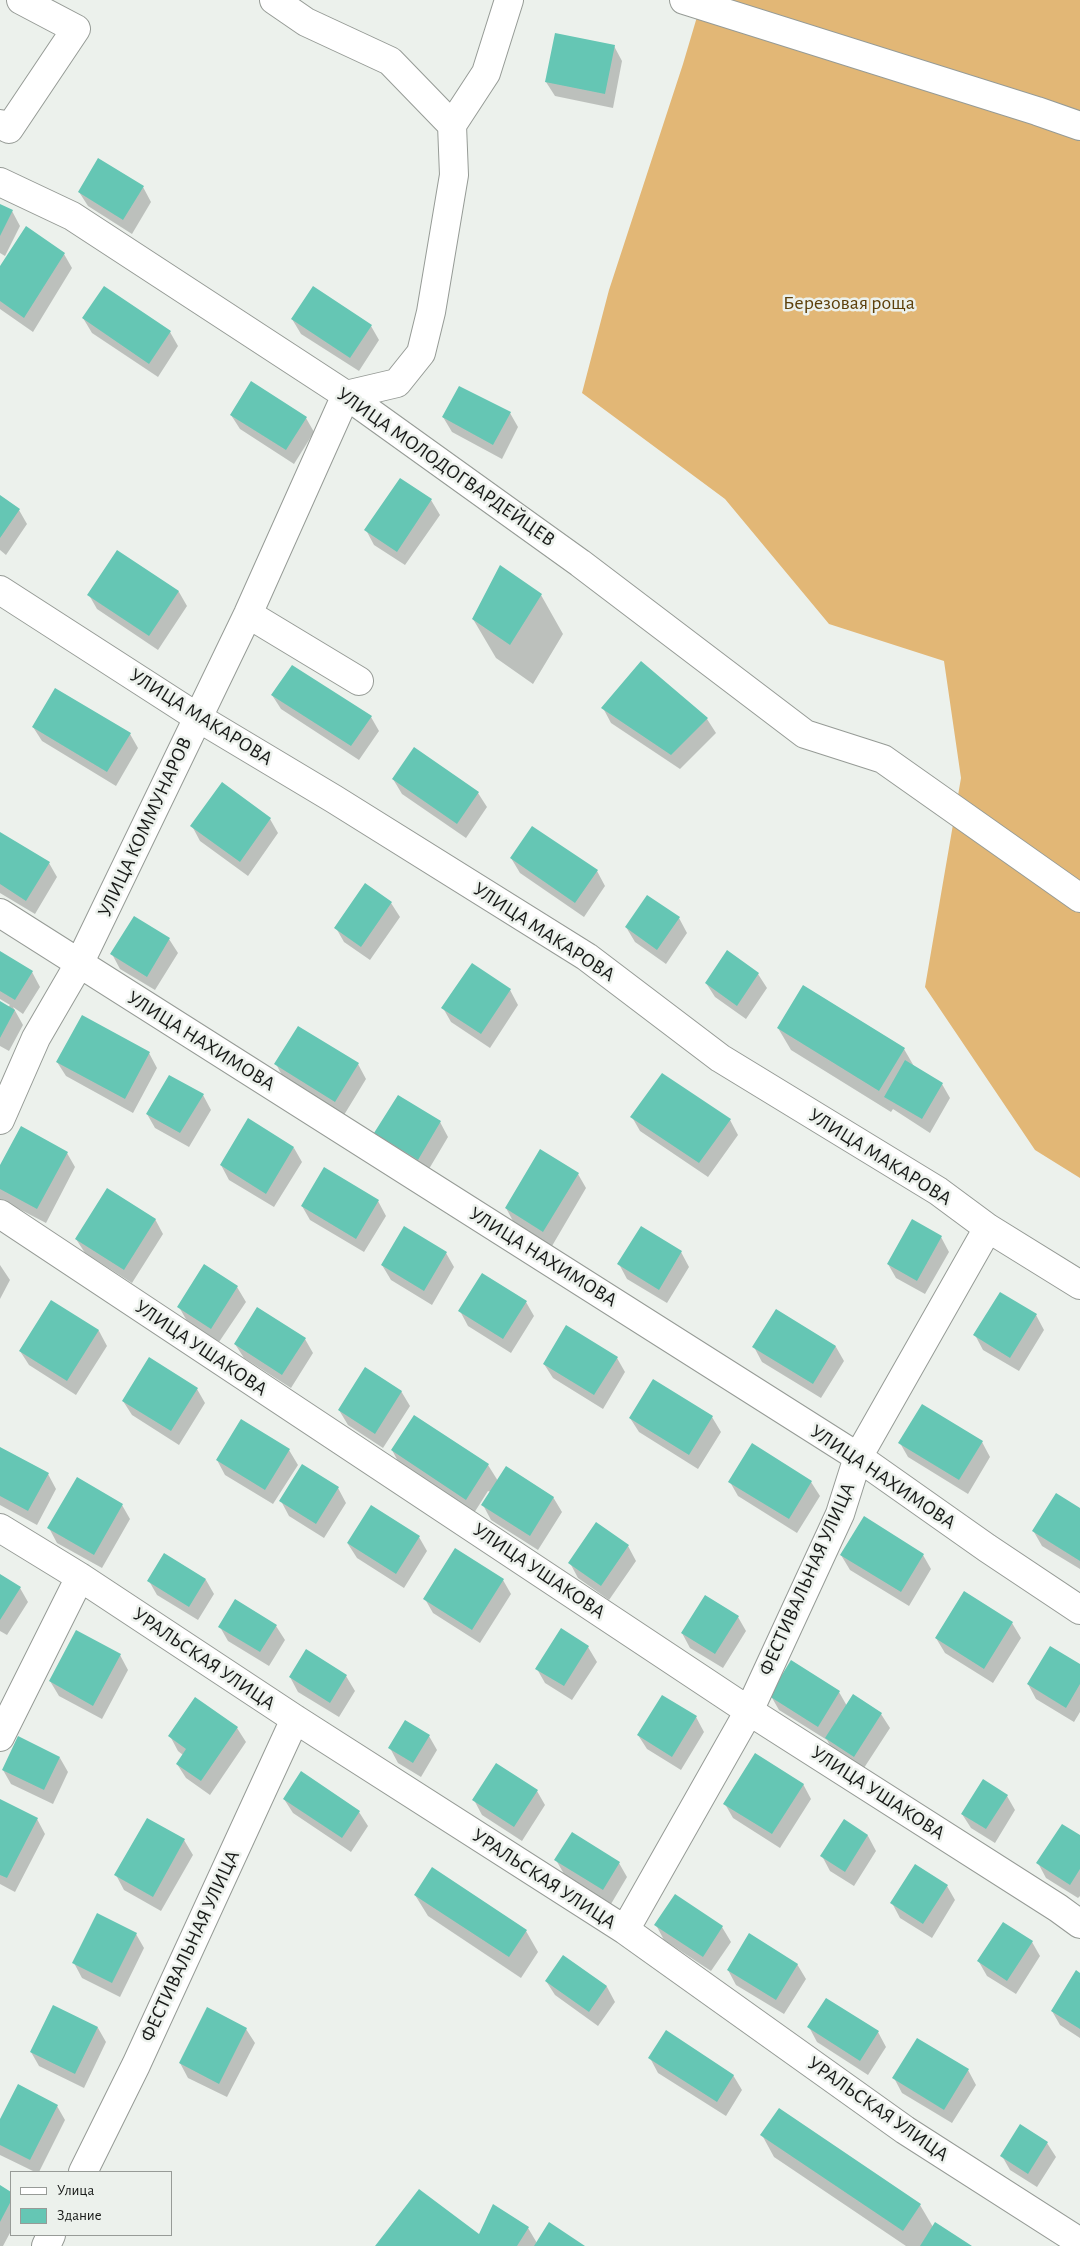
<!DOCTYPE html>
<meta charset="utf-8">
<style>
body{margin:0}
#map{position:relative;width:1080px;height:2246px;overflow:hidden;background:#ecf1ec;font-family:"Alegreya Sans",sans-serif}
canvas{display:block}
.legend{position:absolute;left:10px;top:2171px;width:162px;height:65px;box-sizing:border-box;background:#ecf1ec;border:1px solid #979b97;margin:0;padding:6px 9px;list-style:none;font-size:15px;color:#181a18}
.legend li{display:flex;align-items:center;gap:10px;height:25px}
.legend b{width:25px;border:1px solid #979b97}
</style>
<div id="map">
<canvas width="1080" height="2246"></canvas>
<ul class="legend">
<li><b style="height:6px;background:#fff"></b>Улица</li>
<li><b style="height:14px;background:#65c6b4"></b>Здание</li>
</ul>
</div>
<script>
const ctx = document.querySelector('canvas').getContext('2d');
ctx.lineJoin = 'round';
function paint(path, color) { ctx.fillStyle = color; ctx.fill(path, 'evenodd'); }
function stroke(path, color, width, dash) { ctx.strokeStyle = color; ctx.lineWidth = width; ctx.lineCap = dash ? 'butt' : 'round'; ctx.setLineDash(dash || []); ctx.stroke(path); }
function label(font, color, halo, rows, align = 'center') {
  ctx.font = font + ' "Alegreya Sans",sans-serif'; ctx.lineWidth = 5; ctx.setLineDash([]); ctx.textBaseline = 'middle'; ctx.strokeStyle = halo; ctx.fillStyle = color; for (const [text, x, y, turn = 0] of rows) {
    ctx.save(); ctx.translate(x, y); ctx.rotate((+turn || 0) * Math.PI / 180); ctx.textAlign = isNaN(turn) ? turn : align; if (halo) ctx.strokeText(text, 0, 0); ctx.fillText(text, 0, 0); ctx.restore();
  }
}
paint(new Path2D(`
 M 702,0 L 1080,0 L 1080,1178 L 1035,1150 L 925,987 L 961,778 L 944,661 L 829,624 L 725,499 L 582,393 L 609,290 L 683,64 Z`), '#e2b776');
paint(new Path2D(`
 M 614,46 L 622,61 L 613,108 L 555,96 L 546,82 Z
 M 143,187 L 151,202 L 132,234 L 88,206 L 79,192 Z
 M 0,205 L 12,211 L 20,226 L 5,256 L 0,253 Z
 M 64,254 L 72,268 L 33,332 L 0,309 L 0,268 Z
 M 83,318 L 170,332 L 178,346 L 158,377 L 92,333 Z
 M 292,319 L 371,326 L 379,340 L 359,371 L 301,334 Z
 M 510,413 L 518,427 L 502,459 L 452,432 L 443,417 Z
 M 231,415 L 306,418 L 314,432 L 294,464 L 240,429 Z
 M 400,479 L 431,500 L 440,515 L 405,565 L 374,545 L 366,530 Z
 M 0,497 L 19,510 L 27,524 L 6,555 L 0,550 Z
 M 117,551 L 179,592 L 187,606 L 158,650 L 97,609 L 89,595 Z
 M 541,595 L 563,634 L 533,684 L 496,658 L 473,619 Z
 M 641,663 L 707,719 L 716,733 L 680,769 L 611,723 L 603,708 Z
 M 272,695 L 371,717 L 379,731 L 359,760 L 281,709 Z
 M 33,727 L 130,734 L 138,748 L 116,786 L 42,741 Z
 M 393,779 L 478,793 L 487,807 L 466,838 L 402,794 Z
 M 270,819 L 278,833 L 248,876 L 200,841 L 192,826 Z
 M 0,833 L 49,863 L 57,877 L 35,914 L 0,893 Z
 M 511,858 L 597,871 L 605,886 L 584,917 L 520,873 Z
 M 391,903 L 400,917 L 370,960 L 344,942 L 336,928 Z
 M 679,918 L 687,933 L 666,964 L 635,942 L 626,927 Z
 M 169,939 L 178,953 L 155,990 L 120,969 L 112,954 Z
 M 0,953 L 32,972 L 40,987 L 23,1014 L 13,1007 L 23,1025 L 9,1051 L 0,1046 L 0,1003 L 8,1007 L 10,1005 L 0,999 Z
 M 758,974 L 767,988 L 746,1019 L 715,997 L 706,983 Z
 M 510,990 L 518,1005 L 490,1048 L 451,1022 L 443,1008 Z
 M 778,1028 L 904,1049 L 915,1068 L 942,1084 L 950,1098 L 930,1133 L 893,1109 L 891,1112 L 791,1050 Z
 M 149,1053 L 157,1068 L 133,1113 L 66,1076 L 57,1062 Z
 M 276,1064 L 358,1064 L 366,1079 L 344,1115 L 284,1079 Z
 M 203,1095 L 211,1110 L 189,1147 L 155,1128 L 147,1114 Z
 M 632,1117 L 730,1120 L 738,1135 L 708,1177 L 640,1131 Z
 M 440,1122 L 448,1137 L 426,1174 L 384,1148 L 375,1133 Z
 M 294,1148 L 302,1162 L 274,1207 L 229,1180 L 221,1165 Z
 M 67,1153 L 75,1167 L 46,1223 L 0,1199 L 0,1167 Z
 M 578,1174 L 586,1188 L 552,1246 L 514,1223 L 506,1208 Z
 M 378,1201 L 386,1216 L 364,1252 L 310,1220 L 302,1206 Z
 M 155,1219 L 163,1234 L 132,1283 L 85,1253 L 76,1239 Z
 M 941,1237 L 949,1252 L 925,1294 L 896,1278 L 888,1264 Z
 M 681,1252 L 689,1267 L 667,1303 L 627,1279 L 619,1264 Z
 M 446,1253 L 454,1267 L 432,1305 L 391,1280 L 382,1265 Z
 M 0,1265 L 10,1280 L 0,1299 Z
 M 205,1266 L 237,1287 L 246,1302 L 219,1342 L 187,1321 L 179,1307 Z
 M 51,1301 L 99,1331 L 107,1346 L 76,1395 L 29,1365 L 20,1351 Z
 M 526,1302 L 534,1316 L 511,1353 L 468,1326 L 460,1311 Z
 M 776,1311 L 836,1347 L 844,1361 L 821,1398 L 762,1362 L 754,1347 Z
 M 1036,1315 L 1044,1330 L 1019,1371 L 983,1350 L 975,1335 Z
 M 305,1339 L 313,1353 L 291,1388 L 244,1358 L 235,1344 Z
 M 617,1358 L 625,1372 L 603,1409 L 553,1378 L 544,1364 Z
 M 653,1381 L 712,1417 L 721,1432 L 698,1469 L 639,1432 L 630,1418 Z
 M 197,1389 L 205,1403 L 179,1445 L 132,1415 L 123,1401 Z
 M 401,1391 L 410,1406 L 383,1448 L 348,1425 L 339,1410 Z
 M 242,1421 L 289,1450 L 298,1465 L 273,1504 L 225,1475 L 217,1460 Z
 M 982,1442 L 990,1457 L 968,1494 L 908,1457 L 900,1443 Z
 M 0,1448 L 48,1474 L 56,1489 L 37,1525 L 0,1505 Z
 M 392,1450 L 488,1465 L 498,1481 L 553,1497 L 562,1512 L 538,1550 L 491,1520 L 483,1505 L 491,1492 L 488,1491 L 474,1513 L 400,1465 Z
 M 730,1482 L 811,1482 L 820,1496 L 797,1533 L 738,1496 Z
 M 338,1488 L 346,1503 L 324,1538 L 289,1516 L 281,1501 Z
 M 122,1505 L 130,1519 L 102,1568 L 57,1543 L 49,1528 Z
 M 1080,1509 L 1080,1569 L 1042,1546 L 1034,1532 Z
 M 419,1537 L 427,1551 L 404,1588 L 357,1558 L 348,1544 Z
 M 628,1546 L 636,1561 L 609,1600 L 578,1578 L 570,1563 Z
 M 841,1555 L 923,1555 L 931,1569 L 909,1606 L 850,1570 Z
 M 0,1575 L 20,1588 L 28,1602 L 7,1635 L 0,1631 Z
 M 206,1580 L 214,1594 L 198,1620 L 157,1595 L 149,1581 Z
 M 503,1580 L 511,1594 L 480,1643 L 433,1613 L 425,1599 Z
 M 964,1593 L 1012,1623 L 1021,1638 L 993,1683 L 945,1653 L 936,1638 Z
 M 738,1617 L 746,1631 L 723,1668 L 690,1648 L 682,1633 Z
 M 276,1626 L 285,1640 L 269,1666 L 228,1641 L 220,1627 Z
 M 561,1630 L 588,1647 L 597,1662 L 572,1700 L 545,1683 L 537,1669 Z
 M 306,1651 L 346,1676 L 355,1691 L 339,1717 L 298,1692 L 290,1677 Z
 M 120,1655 L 128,1670 L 102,1719 L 59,1696 L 50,1681 Z
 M 1080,1665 L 1080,1712 L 1074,1722 L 1036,1699 L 1028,1684 Z
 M 839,1692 L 847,1706 L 881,1714 L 890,1728 L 862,1771 L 834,1753 L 827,1740 L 779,1710 L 771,1696 Z
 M 696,1717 L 704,1732 L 681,1770 L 647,1749 L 638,1735 Z
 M 237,1728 L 246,1742 L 210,1795 L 186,1778 L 177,1764 L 183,1755 L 178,1751 L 170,1736 Z
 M 429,1736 L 437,1750 L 421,1777 L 398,1763 L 390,1748 Z
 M 60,1758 L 68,1772 L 53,1804 L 11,1784 L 3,1770 Z
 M 803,1784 L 811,1799 L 780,1848 L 733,1818 L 725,1804 Z
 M 537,1791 L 545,1805 L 522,1841 L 482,1815 L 474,1800 Z
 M 1007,1796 L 1015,1810 L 995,1843 L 971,1828 L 962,1814 Z
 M 284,1799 L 359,1812 L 368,1826 L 351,1852 L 293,1813 Z
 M 0,1800 L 37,1819 L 45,1834 L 15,1892 L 0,1884 Z
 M 844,1821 L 868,1836 L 876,1851 L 854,1886 L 830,1871 L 822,1856 Z
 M 1080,1837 L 1080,1896 L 1078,1898 L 1046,1878 L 1038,1863 Z
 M 184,1840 L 193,1855 L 161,1911 L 124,1890 L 116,1875 Z
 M 556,1860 L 619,1863 L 627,1877 L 611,1904 L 564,1874 Z
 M 947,1886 L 955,1900 L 932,1938 L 900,1918 L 892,1903 Z
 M 415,1895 L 526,1931 L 538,1952 L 521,1978 L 428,1916 Z
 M 656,1925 L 722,1927 L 731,1942 L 711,1971 L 664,1940 Z
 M 136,1934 L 144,1948 L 120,1997 L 82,1978 L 74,1963 Z
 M 1032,1942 L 1040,1956 L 1016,1994 L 987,1976 L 979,1962 Z
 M 564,1957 L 607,1987 L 615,2002 L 598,2026 L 555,1995 L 546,1981 Z
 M 797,1964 L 806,1979 L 784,2014 L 736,1985 L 728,1970 Z
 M 1080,1974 L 1080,2038 L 1060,2025 L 1052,2011 Z
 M 53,2006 L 98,2028 L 106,2042 L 84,2088 L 39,2066 L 31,2052 Z
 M 809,2027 L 878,2032 L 886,2047 L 868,2075 L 817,2042 Z
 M 246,2029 L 255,2043 L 227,2097 L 188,2078 L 180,2063 Z
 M 650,2058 L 733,2075 L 742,2090 L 726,2116 L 658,2073 Z
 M 968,2070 L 976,2085 L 952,2123 L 902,2093 L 894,2078 Z
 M 57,2106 L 65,2120 L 39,2172 L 35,2172 L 0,2155 L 0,2122 Z
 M 762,2135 L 920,2205 L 933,2227 L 970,2246 L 906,2246 L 774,2157 Z
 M 1047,2143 L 1056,2157 L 1037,2187 L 1010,2170 L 1002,2156 Z
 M 0,2187 L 11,2193 L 11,2231 L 3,2246 L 0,2246 Z
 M 528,2228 L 537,2243 L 583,2246 L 377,2246 L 479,2235 Z`), '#0003');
paint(new Path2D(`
 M 555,33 L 615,45 L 605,94 L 545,82 Z
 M 98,158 L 144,186 L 123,220 L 78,192 Z
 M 0,204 L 13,210 L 0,236 Z
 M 26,226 L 65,253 L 24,318 L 0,301 L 0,266 Z
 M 104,286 L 171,331 L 149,364 L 82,318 Z
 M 313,286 L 372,325 L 350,358 L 291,319 Z
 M 251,381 L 307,417 L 286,450 L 230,415 Z
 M 459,386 L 511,412 L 493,445 L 442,417 Z
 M 400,478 L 432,499 L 397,552 L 364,530 Z
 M 0,495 L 20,509 L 0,538 Z
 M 117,550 L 179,591 L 149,636 L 87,595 Z
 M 500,565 L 542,594 L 510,645 L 472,619 Z
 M 641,661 L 708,718 L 671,755 L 601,708 Z
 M 292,665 L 372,716 L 351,746 L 271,695 Z
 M 55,688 L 131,733 L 107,772 L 32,727 Z
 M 414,747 L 479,792 L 457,824 L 392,779 Z
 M 222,782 L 271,818 L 240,862 L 190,826 Z
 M 532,826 L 598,870 L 575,903 L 510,858 Z
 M 0,832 L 50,862 L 26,901 L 0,884 Z
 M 365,883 L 392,902 L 361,947 L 334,928 Z
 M 647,895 L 680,917 L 657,950 L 625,927 Z
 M 134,916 L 170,938 L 147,977 L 110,954 Z
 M 727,950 L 759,973 L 737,1006 L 705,983 Z
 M 0,951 L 33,971 L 15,1000 L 0,991 Z
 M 472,963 L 511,989 L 481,1034 L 441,1008 Z
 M 803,985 L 905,1048 L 879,1091 L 777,1028 Z
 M 0,1001 L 15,1010 L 0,1038 Z
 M 82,1015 L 150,1052 L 125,1099 L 56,1062 Z
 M 298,1026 L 359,1063 L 335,1102 L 274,1064 Z
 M 905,1060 L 943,1083 L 922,1119 L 884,1097 Z
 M 662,1073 L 731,1119 L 699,1163 L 630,1117 Z
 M 169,1075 L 204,1094 L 180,1133 L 146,1114 Z
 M 398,1095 L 441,1121 L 418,1160 L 374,1133 Z
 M 248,1118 L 294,1147 L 266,1194 L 220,1165 Z
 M 21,1126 L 68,1152 L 37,1209 L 0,1189 L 0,1165 Z
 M 540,1149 L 579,1173 L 543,1232 L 505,1208 Z
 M 324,1167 L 379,1200 L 356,1239 L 301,1206 Z
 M 107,1188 L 156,1219 L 124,1270 L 75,1239 Z
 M 912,1219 L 942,1236 L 917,1281 L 887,1264 Z
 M 404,1226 L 447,1252 L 424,1291 L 381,1265 Z
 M 641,1226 L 682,1251 L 659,1290 L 617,1264 Z
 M 204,1264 L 238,1286 L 211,1329 L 177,1307 Z
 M 482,1273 L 527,1301 L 503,1339 L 458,1311 Z
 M 1000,1292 L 1037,1314 L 1010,1358 L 973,1335 Z
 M 51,1300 L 99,1330 L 67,1381 L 19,1351 Z
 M 257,1307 L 306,1338 L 282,1375 L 234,1344 Z
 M 776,1309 L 836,1346 L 813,1384 L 752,1347 Z
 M 566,1325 L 618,1357 L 594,1395 L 543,1364 Z
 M 149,1357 L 198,1388 L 171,1431 L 122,1401 Z
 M 365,1367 L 402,1391 L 375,1434 L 338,1410 Z
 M 653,1379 L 713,1416 L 689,1455 L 629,1418 Z
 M 922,1404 L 983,1441 L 959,1480 L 898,1443 Z
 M 414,1415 L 489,1464 L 466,1500 L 391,1450 Z
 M 241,1419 L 290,1449 L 265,1490 L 216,1460 Z
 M 752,1443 L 812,1481 L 789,1519 L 728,1482 Z
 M 0,1447 L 49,1473 L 28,1511 L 0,1496 Z
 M 302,1464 L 339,1487 L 316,1524 L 279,1501 Z
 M 506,1466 L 554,1497 L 530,1536 L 481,1505 Z
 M 77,1477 L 123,1504 L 94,1555 L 47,1528 Z
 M 1056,1493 L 1080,1508 L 1080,1561 L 1032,1531 Z
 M 371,1505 L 420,1536 L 396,1574 L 347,1543 Z
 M 864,1516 L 924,1554 L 901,1592 L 840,1555 Z
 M 596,1522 L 629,1545 L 601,1586 L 568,1563 Z
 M 455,1548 L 504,1579 L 472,1630 L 423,1599 Z
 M 164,1553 L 206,1579 L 189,1607 L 147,1581 Z
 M 0,1574 L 21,1587 L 0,1620 Z
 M 964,1591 L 1013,1622 L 984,1669 L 935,1638 Z
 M 705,1595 L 739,1616 L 715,1654 L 681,1633 Z
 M 235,1599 L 277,1625 L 260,1652 L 218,1627 Z
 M 561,1628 L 589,1646 L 564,1686 L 535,1669 Z
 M 76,1630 L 121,1654 L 93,1706 L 49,1681 Z
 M 1050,1646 L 1080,1664 L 1080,1684 L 1066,1708 L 1027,1684 Z
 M 306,1649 L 347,1675 L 330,1703 L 289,1677 Z
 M 791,1660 L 840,1691 L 818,1727 L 769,1696 Z
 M 853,1694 L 882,1713 L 854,1757 L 825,1738 Z
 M 662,1695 L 697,1716 L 672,1757 L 637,1735 Z
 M 195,1697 L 238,1727 L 201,1781 L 176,1764 L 186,1749 L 168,1736 Z
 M 405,1720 L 430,1735 L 413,1763 L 388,1748 Z
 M 18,1736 L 60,1757 L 44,1790 L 2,1770 Z
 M 755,1753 L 804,1784 L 772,1834 L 723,1804 Z
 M 496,1763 L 538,1790 L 514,1827 L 472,1800 Z
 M 301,1771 L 360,1811 L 342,1838 L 283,1799 Z
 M 983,1779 L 1008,1795 L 986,1829 L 961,1814 Z
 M 0,1799 L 38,1818 L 7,1878 L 0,1875 Z
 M 147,1818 L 185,1839 L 153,1897 L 114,1875 Z
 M 844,1819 L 868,1835 L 845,1872 L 820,1856 Z
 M 1062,1824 L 1080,1835 L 1080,1869 L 1070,1885 L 1036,1863 Z
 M 572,1832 L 620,1862 L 603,1890 L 554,1860 Z
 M 915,1864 L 948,1885 L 923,1924 L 890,1903 Z
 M 432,1867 L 527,1930 L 509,1957 L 414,1895 Z
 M 675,1894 L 723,1926 L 703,1957 L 654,1925 Z
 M 97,1913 L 137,1933 L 112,1983 L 72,1963 Z
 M 1003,1922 L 1033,1941 L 1007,1981 L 977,1961 Z
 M 749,1933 L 798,1964 L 776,2000 L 727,1970 Z
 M 563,1955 L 607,1986 L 589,2012 L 545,1981 Z
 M 1076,1970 L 1080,1973 L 1080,2029 L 1051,2011 Z
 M 826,1998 L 879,2031 L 860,2061 L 807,2027 Z
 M 53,2005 L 98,2027 L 75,2074 L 30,2052 Z
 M 207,2007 L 247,2028 L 219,2084 L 179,2063 Z
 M 666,2030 L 734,2075 L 717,2102 L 648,2058 Z
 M 917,2038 L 969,2069 L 944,2110 L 892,2078 Z
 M 18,2084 L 58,2105 L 30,2160 L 0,2145 L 0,2119 Z
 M 779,2108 L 921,2204 L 903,2231 L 760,2135 Z
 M 1020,2124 L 1048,2142 L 1028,2174 L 1000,2156 Z
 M 0,2185 L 11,2192 L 11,2201 L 0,2222 Z
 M 419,2189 L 479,2234 L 493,2204 L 529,2227 L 517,2246 L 375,2246 Z
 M 549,2222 L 585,2246 L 534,2246 Z
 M 935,2222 L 972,2246 L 920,2246 Z`), '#65c6b4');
const minor = new Path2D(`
 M 274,0 L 306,22 L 390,61 L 452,125
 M 684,0 L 1037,111 L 1080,126
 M 0,124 L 9,129 L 76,29 L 21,0
 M 0,182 L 72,216 L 346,395 L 580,563 L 805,734 L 883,759 L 1080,898
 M 0,590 L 197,717 L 334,799 L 587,957 L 720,1058 L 938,1191 L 988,1228 L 1080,1285
 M 248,614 L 359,681
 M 0,913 L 858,1457 L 987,1548 L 1080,1610
 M 0,1120 L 36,1038 L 79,964 L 248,614 L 346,395 L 397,383 L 421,353 L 431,312 L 454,175 L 452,125 L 486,73 L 509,0
 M 0,1214 L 749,1711 L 1058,1908 L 1080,1924
 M 0,1528 L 80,1577 L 295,1719 L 625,1930 L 905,2130 L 1080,2242
 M 0,1737 L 80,1577
 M 625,1930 L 749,1711 L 840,1514 L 858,1457 L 988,1228
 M 83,2172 L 136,2065 L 295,1719
 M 46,2246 L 51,2235`);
stroke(minor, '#969b96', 30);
stroke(minor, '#fff', 28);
label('20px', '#5c3f0a', '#ecf1ec', [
 ["Березовая роща",849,303]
]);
label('20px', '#181a18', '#ecf1ec', [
 ["УЛИЦА МОЛОДОГВАРДЕЙЦЕВ",446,467,35],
 ["УЛИЦА МАКАРОВА",201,717,32],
 ["УЛИЦА КОММУНАРОВ",145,827,-65],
 ["УЛИЦА МАКАРОВА",544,932,33],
 ["УЛИЦА НАХИМОВА",201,1041,32],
 ["УЛИЦА МАКАРОВА",880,1157,32],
 ["УЛИЦА НАХИМОВА",543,1257,32],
 ["УЛИЦА УШАКОВА",201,1348,34],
 ["УЛИЦА НАХИМОВА",883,1477,34],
 ["УЛИЦА УШАКОВА",539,1571,34],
 ["ФЕСТИВАЛЬНАЯ УЛИЦА",807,1579,-66],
 ["УРАЛЬСКАЯ УЛИЦА",204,1659,34],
 ["УЛИЦА УШАКОВА",878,1793,33],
 ["УРАЛЬСКАЯ УЛИЦА",544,1879,33],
 ["ФЕСТИВАЛЬНАЯ УЛИЦА",190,1946,-65],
 ["УРАЛЬСКАЯ УЛИЦА",878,2109,35]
]);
</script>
